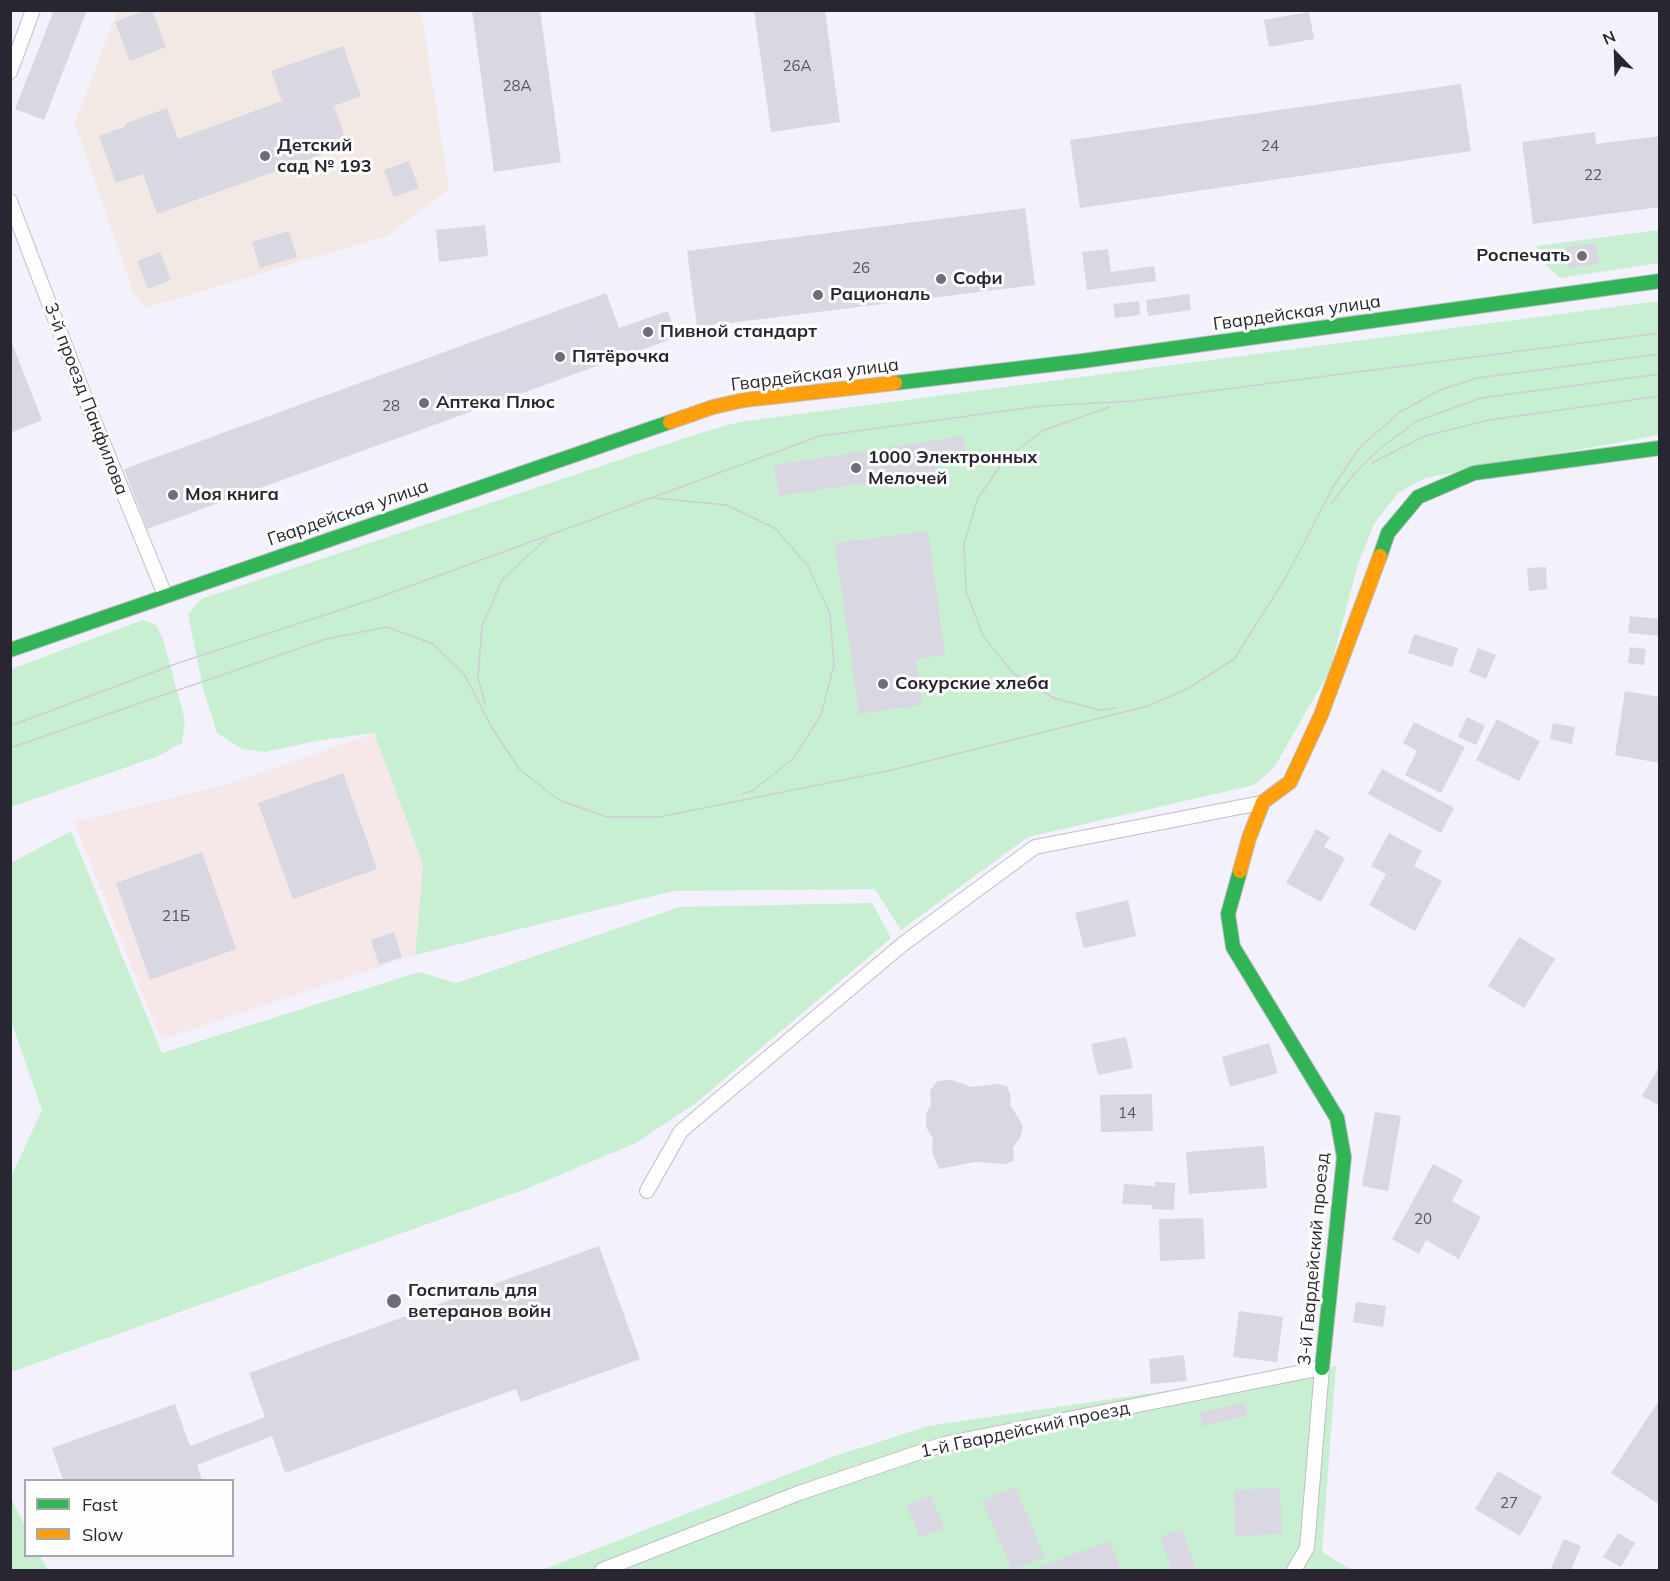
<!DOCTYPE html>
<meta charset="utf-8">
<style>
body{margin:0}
#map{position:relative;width:1670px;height:1581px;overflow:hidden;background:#f3f1fb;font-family:Mulish,sans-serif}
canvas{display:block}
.frame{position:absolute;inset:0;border:12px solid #282631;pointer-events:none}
.legend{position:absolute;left:24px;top:1479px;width:210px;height:78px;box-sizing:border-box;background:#fdfdfd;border:2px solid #a8a7ab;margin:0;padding:8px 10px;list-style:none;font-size:18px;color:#282631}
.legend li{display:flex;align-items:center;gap:12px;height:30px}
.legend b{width:30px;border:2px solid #a8a7ab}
.north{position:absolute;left:1586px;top:24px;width:60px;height:60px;-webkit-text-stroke:4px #fdfdfd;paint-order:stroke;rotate:337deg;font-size:16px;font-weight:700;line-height:24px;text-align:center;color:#282631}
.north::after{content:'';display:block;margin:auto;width:21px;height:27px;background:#282631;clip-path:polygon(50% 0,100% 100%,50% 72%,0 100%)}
</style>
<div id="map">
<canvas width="1670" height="1581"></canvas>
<div class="frame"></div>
<ul class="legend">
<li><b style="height:8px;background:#30b455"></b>Fast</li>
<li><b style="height:8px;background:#ff9f0a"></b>Slow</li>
</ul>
<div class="north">N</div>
</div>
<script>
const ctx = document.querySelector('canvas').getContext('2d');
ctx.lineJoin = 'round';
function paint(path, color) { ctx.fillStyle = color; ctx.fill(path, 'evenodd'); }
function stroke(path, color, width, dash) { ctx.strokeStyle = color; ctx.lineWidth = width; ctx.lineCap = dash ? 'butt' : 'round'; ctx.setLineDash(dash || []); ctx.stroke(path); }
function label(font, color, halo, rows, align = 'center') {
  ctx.font = font + ' Mulish,sans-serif'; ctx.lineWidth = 6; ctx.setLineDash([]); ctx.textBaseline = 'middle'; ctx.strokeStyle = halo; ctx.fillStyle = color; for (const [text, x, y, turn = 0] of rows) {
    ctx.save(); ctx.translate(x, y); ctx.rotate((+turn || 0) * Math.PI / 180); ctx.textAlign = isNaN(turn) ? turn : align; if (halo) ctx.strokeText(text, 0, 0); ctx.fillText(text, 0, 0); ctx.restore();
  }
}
paint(new Path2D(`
 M 374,733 L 423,865 L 415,955 L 161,1040 L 74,822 L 228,784 Z`), '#f6e7e9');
paint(new Path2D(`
 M 117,11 L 421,11 L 449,189 L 387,236 L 145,308 L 133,292 L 75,123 Z`), '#f3e9e4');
paint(new Path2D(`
 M 1659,230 L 1659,263 L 1560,278 L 1547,266 L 1536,246 Z
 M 1659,301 L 1659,435 L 1425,478 L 1398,493 L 1374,524 L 1357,567 L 1330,670 L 1274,768 L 1254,785 L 1028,837 L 901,930 L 875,889 L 674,891 L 415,955 L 423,865 L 374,733 L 321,740 L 265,752 L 242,749 L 217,733 L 203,688 L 188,614 L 201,599 L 700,433 L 739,422 Z
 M 143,620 L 156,625 L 163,639 L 185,720 L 182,743 L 156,757 L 11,807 L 11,669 Z
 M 71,831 L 162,1053 L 419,972 L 456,983 L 680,907 L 872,903 L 891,938 L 696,1103 L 636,1143 L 526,1189 L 11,1372 L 11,1177 L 42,1110 L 11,1021 L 11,863 Z
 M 1336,1366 L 1322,1552 L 1352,1570 L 542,1570 L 832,1457 L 928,1426 Z
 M 10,1496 L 25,1526 L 26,1556 L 40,1556 L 48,1570 L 11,1570 Z`), '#c9efd3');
paint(new Path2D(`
 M 54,10 L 87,10 L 44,120 L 15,109 Z
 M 146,10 L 152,10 L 166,47 L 130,61 L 115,22 Z
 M 472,10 L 540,10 L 561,162 L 494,172 Z
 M 754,10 L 825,10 L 840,122 L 771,132 Z
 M 1309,12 L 1314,39 L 1269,47 L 1264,20 Z
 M 343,46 L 361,96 L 334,106 L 348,145 L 157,214 L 143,174 L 116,183 L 99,136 L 126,126 L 125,124 L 167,108 L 178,139 L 282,101 L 271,71 Z
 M 1461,84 L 1471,151 L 1080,208 L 1070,140 Z
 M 1595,132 L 1596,144 L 1660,136 L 1660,207 L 1533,224 L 1522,142 Z
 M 409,161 L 419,188 L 394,197 L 384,170 Z
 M 1025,208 L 1035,285 L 697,327 L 687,251 Z
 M 485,225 L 488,256 L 439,262 L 436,230 Z
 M 289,231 L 297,257 L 260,268 L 252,242 Z
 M 1596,243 L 1599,264 L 1568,268 L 1564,247 Z
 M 1108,249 L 1111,272 L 1154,266 L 1156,281 L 1087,290 L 1082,252 Z
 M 160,252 L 171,280 L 148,289 L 137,261 Z
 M 606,293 L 619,328 L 668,311 L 677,337 L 147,529 L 124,469 Z
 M 1189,294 L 1191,310 L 1148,316 L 1146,300 Z
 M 1139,301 L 1140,315 L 1115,318 L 1113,304 Z
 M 10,338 L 42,420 L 10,433 Z
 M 963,436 L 966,454 L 936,459 L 938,472 L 779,496 L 774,465 Z
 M 928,531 L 945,655 L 916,659 L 922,705 L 859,714 L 835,543 Z
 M 1546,567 L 1547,589 L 1529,591 L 1527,568 Z
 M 1630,616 L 1660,619 L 1660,636 L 1628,633 Z
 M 1414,634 L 1458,648 L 1452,667 L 1408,653 Z
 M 1630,647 L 1646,649 L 1644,665 L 1628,663 Z
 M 1478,648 L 1496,655 L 1486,679 L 1469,672 Z
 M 1625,691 L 1660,697 L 1660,763 L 1615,755 Z
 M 1467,717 L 1485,726 L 1476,745 L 1458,737 Z
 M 1497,719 L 1540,741 L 1519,781 L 1476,760 Z
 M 1414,722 L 1465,747 L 1441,793 L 1405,775 L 1417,751 L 1403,743 Z
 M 1553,723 L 1575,727 L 1572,744 L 1550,739 Z
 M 1382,769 L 1454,808 L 1441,833 L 1368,794 Z
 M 343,773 L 377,869 L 293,899 L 258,803 Z
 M 1316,829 L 1330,837 L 1324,847 L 1345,858 L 1321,902 L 1286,883 Z
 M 1389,833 L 1422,851 L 1414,866 L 1442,881 L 1415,931 L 1369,905 L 1386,874 L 1371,866 Z
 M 202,852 L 236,949 L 150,980 L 116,883 Z
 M 1128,900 L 1136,936 L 1084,948 L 1075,913 Z
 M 394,932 L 402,957 L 379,965 L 371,940 Z
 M 1519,937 L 1555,959 L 1524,1008 L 1488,986 Z
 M 1126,1037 L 1133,1068 L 1098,1075 L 1091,1044 Z
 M 1269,1043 L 1278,1073 L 1230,1087 L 1222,1057 Z
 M 1660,1065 L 1660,1106 L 1642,1096 Z
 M 951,1080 L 972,1087 L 997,1084 L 1007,1086 L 1011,1097 L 1010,1104 L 1023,1126 L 1020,1138 L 1013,1147 L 1014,1161 L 1005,1164 L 975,1162 L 939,1169 L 932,1152 L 933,1139 L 926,1127 L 926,1114 L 931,1105 L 930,1091 L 937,1081 Z
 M 1152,1094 L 1153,1131 L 1101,1132 L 1100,1095 Z
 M 1375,1112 L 1401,1116 L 1388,1191 L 1362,1186 Z
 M 1264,1146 L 1267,1188 L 1189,1194 L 1186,1152 Z
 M 1433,1164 L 1463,1180 L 1452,1201 L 1481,1217 L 1459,1259 L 1426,1240 L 1419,1254 L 1392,1239 Z
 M 1155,1182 L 1175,1183 L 1174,1210 L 1152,1209 L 1152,1205 L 1122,1204 L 1124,1184 L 1155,1186 Z
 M 1203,1218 L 1205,1259 L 1160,1261 L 1159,1219 Z
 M 599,1246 L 640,1359 L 521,1402 L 516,1389 L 285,1473 L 272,1436 L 197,1465 L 202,1480 L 63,1480 L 52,1448 L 175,1404 L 190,1446 L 265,1417 L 249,1373 Z
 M 1356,1302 L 1386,1306 L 1383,1327 L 1353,1322 Z
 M 1239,1311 L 1283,1317 L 1277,1362 L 1233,1357 Z
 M 1184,1355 L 1187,1381 L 1151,1384 L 1149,1359 Z
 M 1660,1399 L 1660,1499 L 1657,1503 L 1611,1473 Z
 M 1245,1403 L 1247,1416 L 1202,1426 L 1200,1412 Z
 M 1498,1471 L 1542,1497 L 1520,1536 L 1475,1509 Z
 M 1015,1487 L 1045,1557 L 1012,1570 L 982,1501 Z
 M 1280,1488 L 1282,1534 L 1235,1536 L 1234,1490 Z
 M 931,1495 L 944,1528 L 920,1538 L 907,1505 Z
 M 1182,1529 L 1196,1570 L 1172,1570 L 1160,1537 Z
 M 1618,1533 L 1635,1543 L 1621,1567 L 1603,1557 Z
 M 1564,1539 L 1581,1546 L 1571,1570 L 1550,1570 Z
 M 1110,1541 L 1121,1570 L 1040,1570 L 1039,1567 Z`), '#d9d7e2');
const lane = new Path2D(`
 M 10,72 L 33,10
 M 10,201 L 92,416 L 165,595
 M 647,1191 L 681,1131 L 903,944 L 1035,847 L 1261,803
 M 602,1570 L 799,1493 L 944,1444 L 1322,1368 L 1307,1548 L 1294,1570`);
const fast = new Path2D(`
 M 895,383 L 1082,361 L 1660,281
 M 1380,556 L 1388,533 L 1418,497 L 1474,473 L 1660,448
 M 10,650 L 670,422
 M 1240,871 L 1228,914 L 1233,947 L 1337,1118 L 1344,1157 L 1322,1368`);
const slow = new Path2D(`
 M 670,422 L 713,407 L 744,400 L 895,383
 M 1240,871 L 1249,838 L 1263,802 L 1290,782 L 1321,715 L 1380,556`);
stroke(lane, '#c0bec7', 16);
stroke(fast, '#c0bec7', 16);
stroke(slow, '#c0bec7', 16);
stroke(lane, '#fdfdfe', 14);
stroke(fast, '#30b455', 14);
stroke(slow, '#ff9f0a', 14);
stroke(new Path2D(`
 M 1110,407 L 1044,430 L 1005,459 L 978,498 L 964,544 L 966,591 L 983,636 L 1013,673 L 1054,698 L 1100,710 L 1116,708
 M 1372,463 L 1425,436 L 1489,420 L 1660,396
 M 654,498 L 727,505 L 776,529 L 808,566 L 830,614 L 834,665 L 821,715 L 793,759 L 752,791 L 742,794
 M 1331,504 L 1354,474 L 1378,450 L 1417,421 L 1481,398 L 1660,374
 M 485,703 L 478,677 L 482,626 L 502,580 L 547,538
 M 10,726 L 181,662 L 380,597 L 820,436 L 1042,406 L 1133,401 L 1660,333
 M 10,748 L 326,639 L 387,627 L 433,644 L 464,674 L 491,726 L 519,769 L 559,800 L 607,817 L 659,817 L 892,770 L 1148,706 L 1187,689 L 1234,659 L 1285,579 L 1333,487 L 1360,447 L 1400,412 L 1440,390 L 1477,378 L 1660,354`), '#ceced1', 1.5);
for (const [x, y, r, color] of [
 [265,156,6,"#6f6d78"],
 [1582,256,6,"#6f6d78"],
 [941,279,6,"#6f6d78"],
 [818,295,6,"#6f6d78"],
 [648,332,6,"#6f6d78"],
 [560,357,6,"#6f6d78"],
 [424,403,6,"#6f6d78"],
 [856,468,6,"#6f6d78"],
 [173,495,6,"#6f6d78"],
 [883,684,6,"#6f6d78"],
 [394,1301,8,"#6f6d78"]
]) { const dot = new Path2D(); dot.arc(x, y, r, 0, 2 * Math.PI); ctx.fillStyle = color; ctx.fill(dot); stroke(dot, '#fdfdfd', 2); }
label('15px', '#55535e', null, [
 ["26А",797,66],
 ["28А",517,86],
 ["24",1270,146],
 ["22",1593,175],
 ["26",861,268],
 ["28",391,406],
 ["21Б",176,916],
 ["14",1127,1113],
 ["20",1423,1219],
 ["27",1509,1503]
]);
label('bold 18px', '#282631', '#fdfdfd', [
 ["Детский",277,146],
 ["сад № 193",277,167],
 ["Роспечать",1570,256,"right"],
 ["Софи",953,279],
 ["Рациональ",830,295],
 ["Пивной стандарт",660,332],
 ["Пятёрочка",572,357],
 ["Аптека Плюс",436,403],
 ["1000 Электронных",868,458],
 ["Мелочей",868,479],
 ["Моя книга",185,495],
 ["Сокурские хлеба",895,684],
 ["Госпиталь для",408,1291],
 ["ветеранов войн",408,1312]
], 'left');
label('18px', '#282631', '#fdfdfd', [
 ["Гвардейская улица",1297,313,-8],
 ["Гвардейская улица",815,375,-7],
 ["3-й проезд Панфилова",86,399,69],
 ["Гвардейская улица",348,513,-19],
 ["3-й Гвардейский проезд",1314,1259,-85],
 ["1-й Гвардейский проезд",1025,1430,-12]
]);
</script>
